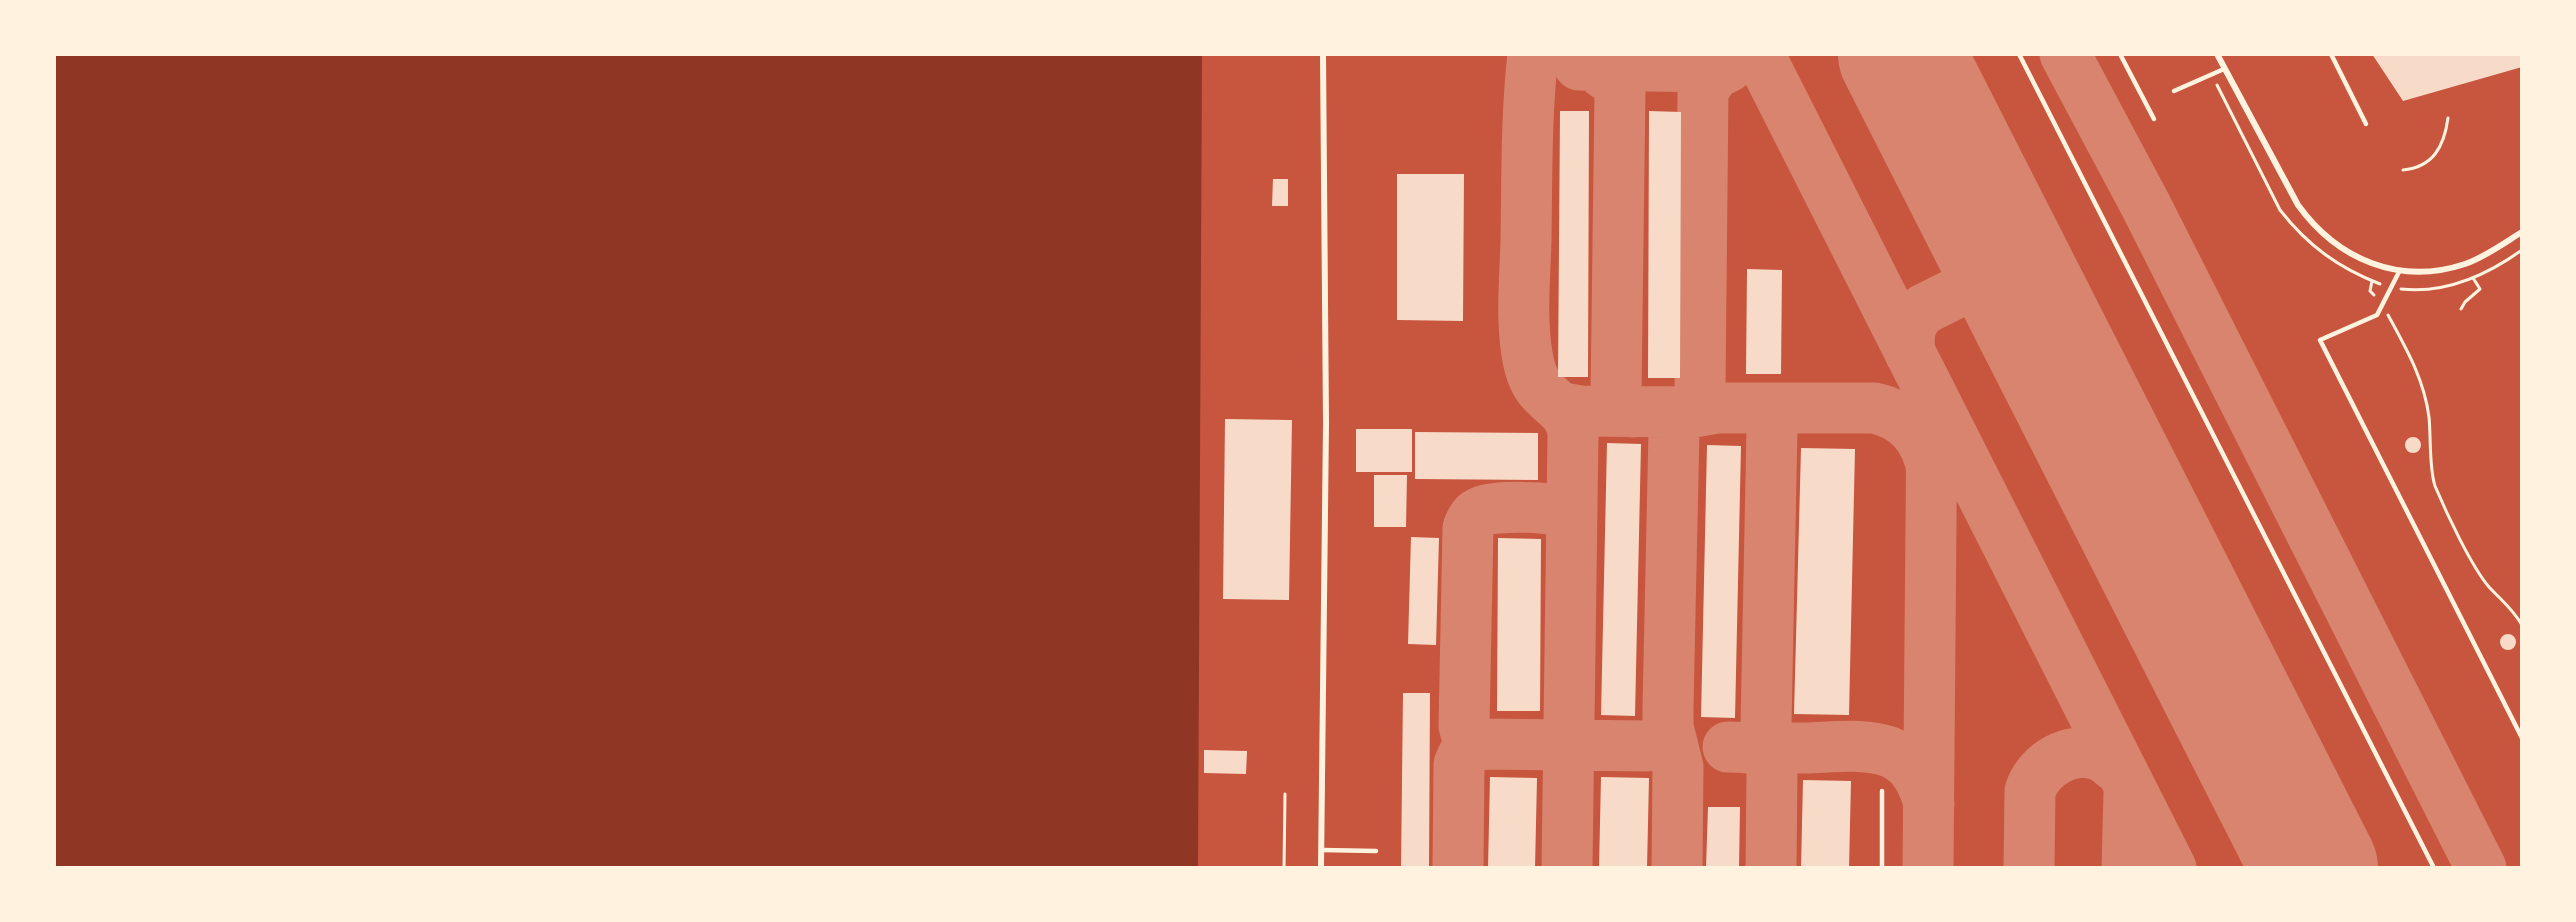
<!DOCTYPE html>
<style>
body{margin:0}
#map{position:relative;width:2576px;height:922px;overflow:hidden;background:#c8553d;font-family:"Noto Sans",sans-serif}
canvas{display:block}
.frame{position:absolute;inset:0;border:56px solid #fff3e0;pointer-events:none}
</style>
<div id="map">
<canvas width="2576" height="922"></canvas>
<div class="frame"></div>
</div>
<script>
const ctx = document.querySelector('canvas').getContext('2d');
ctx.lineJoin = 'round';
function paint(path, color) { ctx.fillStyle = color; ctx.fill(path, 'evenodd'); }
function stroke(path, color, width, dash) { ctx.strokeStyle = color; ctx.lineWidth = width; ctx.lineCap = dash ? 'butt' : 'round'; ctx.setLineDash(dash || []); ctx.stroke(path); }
paint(new Path2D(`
 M 54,54 L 515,54 L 515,56 L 519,54 L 1202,54 L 1198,868 L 54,868 Z`), '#8f3625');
stroke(new Path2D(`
 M 1533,54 C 1526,116 1527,178 1526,240 C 1525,278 1521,317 1527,354 C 1529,367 1533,382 1543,392 C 1556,406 1571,412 1573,434 L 1567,868
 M 1759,54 L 2171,868
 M 2065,54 L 2145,204 L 2481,868
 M 1579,65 L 1715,67 L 1725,64 L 1736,54
 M 1595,65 C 1602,76 1617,77 1620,91 L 1616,394 L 1620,403 L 1633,412
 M 1993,235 C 1995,252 1998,267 1984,279 C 2010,275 2021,298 2035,317
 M 1910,353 C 1908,334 1909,322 1924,309 L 1984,279
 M 1562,408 L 1581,411 L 1695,412 L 1718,408 L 1874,408 C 1908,415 1927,438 1932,471
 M 1718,408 L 1705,401 L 1700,390 L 1703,91 L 1714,74 L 1728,67
 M 1656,412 L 1666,417 L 1674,430 L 1668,707 L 1668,727 L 1678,767 L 1677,868
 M 1766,725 L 1772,770 L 1771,868
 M 1484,744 C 1473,742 1466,737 1464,726 L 1468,528 C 1471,520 1474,514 1483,511 C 1495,506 1551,506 1561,512 C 1567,516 1570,522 1571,528
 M 1728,747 C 1754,748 1781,748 1807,748 C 1863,746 1912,736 1929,804
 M 1747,748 C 1760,745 1765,737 1766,725 L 1772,428 L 1778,414 L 1791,409
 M 1458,868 L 1459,764 L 1466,749 L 1484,744 L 1648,746 C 1659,744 1666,738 1668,727
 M 1928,868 L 1932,407
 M 2029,868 L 2030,791 C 2039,764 2070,746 2098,755 C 2107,758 2114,766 2122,771
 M 2127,868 L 2129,791`), '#d8846e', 51);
stroke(new Path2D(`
 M 1901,54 L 2315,868`), '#d8846e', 126);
paint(new Path2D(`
 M 2372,54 L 2522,54 L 2522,67 L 2403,101 Z
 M 1560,111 L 1589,111 L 1588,377 L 1558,377 Z
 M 1649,111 L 1681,112 L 1680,378 L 1648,378 Z
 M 1397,174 L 1464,174 L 1463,321 L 1397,320 Z
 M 1273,179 L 1288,179 L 1288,206 L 1272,206 Z
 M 1747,269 L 1782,270 L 1781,374 L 1746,374 Z
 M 1225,419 L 1292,420 L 1289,600 L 1223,599 Z
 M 1356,429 L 1412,429 L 1412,472 L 1356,472 Z
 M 1415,432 L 1538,433 L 1538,480 L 1415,479 Z
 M2405 445a8 8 0 1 1 16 0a8 8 0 1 1-16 0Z
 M 1607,443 L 1641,444 L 1635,716 L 1601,715 Z
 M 1707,445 L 1741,446 L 1735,718 L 1701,717 Z
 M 1801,448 L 1855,449 L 1849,715 L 1794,714 Z
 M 1374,475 L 1407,475 L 1406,527 L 1374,527 Z
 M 1411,537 L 1439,538 L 1436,645 L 1408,644 Z
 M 1498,538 L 1541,539 L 1540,711 L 1497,711 Z
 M2500 642a8 8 0 1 1 16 0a8 8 0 1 1-16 0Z
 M 1403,693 L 1430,693 L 1429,868 L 1401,868 Z
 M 1204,750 L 1247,751 L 1246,774 L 1204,773 Z
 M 1490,777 L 1537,778 L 1535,868 L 1488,868 Z
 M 1601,777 L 1649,778 L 1647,868 L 1599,868 Z
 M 1803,780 L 1851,781 L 1849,868 L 1801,868 Z
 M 1708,807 L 1740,807 L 1739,868 L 1706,868 Z`), '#f7dbc8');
stroke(new Path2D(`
 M 2217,85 L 2280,210 C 2308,246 2339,268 2380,284
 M 2403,170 C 2433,167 2444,147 2448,118
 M 2372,281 L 2370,291 L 2374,295
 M 2401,289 C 2445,294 2487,275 2522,250
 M 2461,309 L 2465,302 L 2480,289 L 2473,278
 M 2388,315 C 2406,348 2424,379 2429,417 C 2431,437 2429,468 2435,486 C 2446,512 2471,566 2489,587 C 2503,602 2511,607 2522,625
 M 1284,868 L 1285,794`), '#fff3e0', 3);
stroke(new Path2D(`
 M 2019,54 L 2434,868
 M 2120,54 L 2154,119
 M 2331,54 L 2366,124
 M 2174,91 L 2224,69
 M 2400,270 L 2377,315 L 2320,340 L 2522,738
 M 1322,850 L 1376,851
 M 1882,868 L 1882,791`), '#fff3e0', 4.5);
stroke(new Path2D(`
 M 2217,54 L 2298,205 C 2337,259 2399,286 2465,264 C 2485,257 2504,243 2522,232
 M 1321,868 L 1326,423 L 1323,54`), '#fff3e0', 6);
</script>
